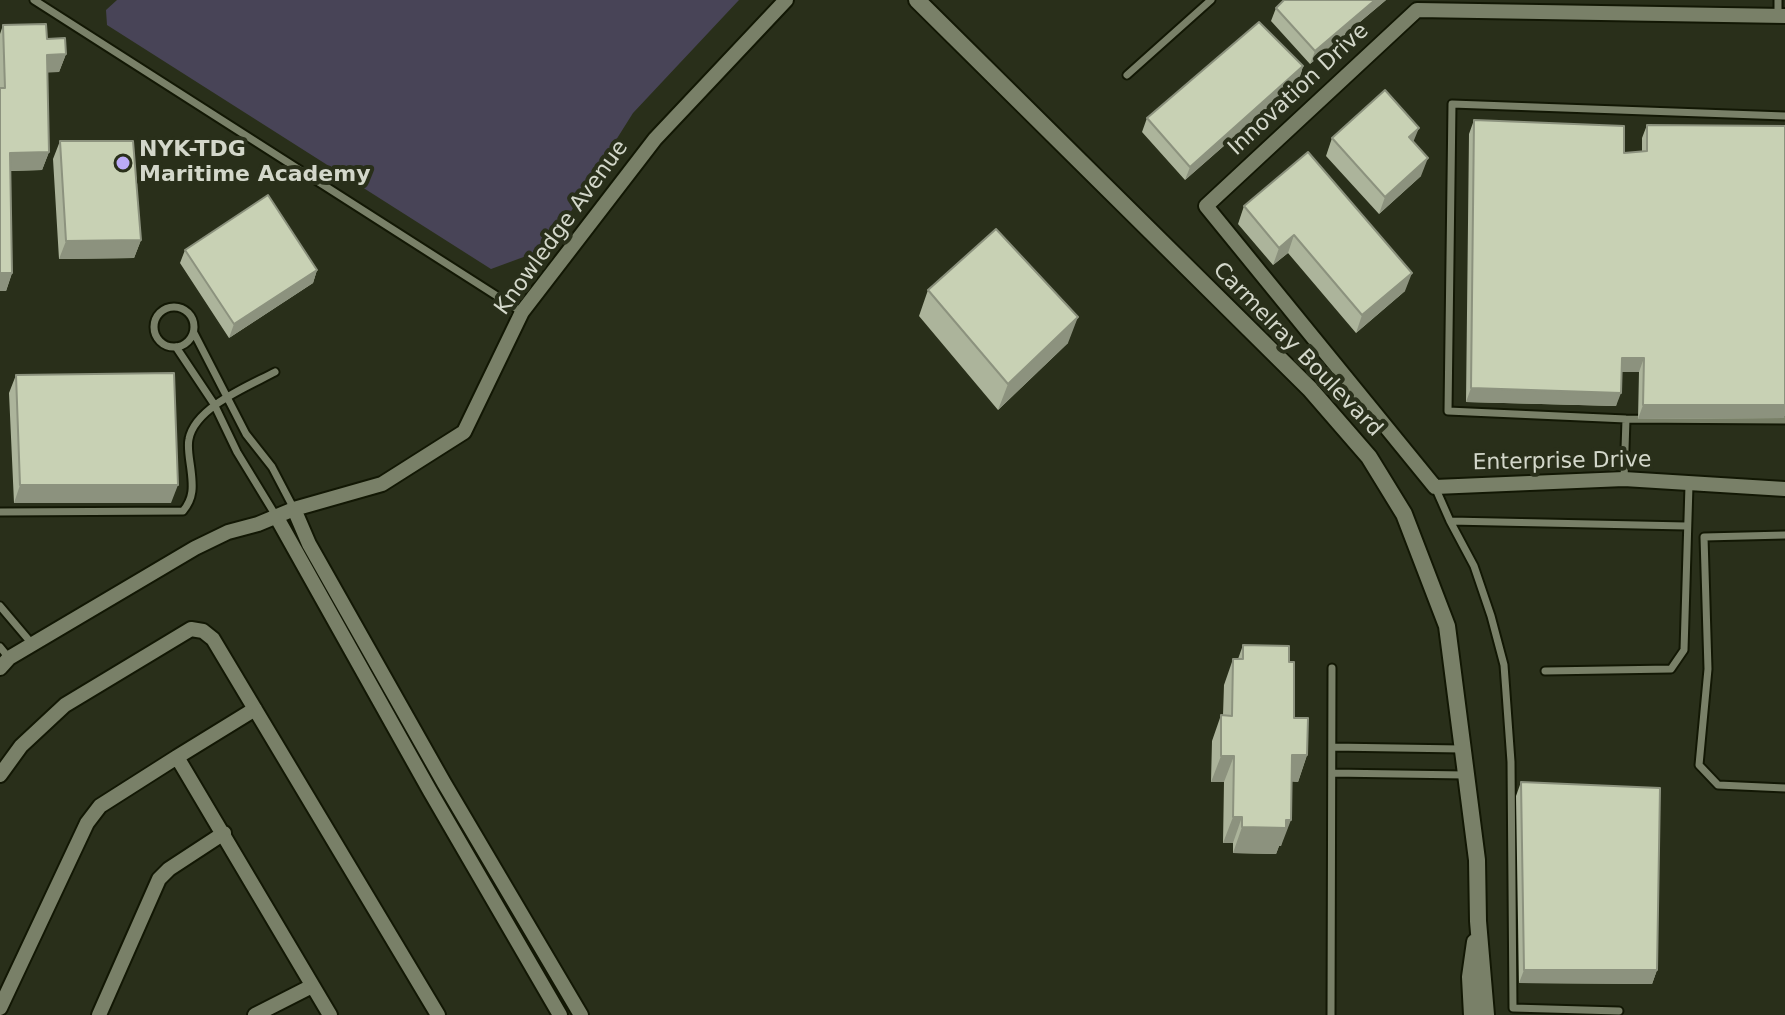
<!DOCTYPE html>
<style>
body{margin:0}
canvas{display:block;background:#292f1a}
</style>
<canvas width="1785" height="1015"></canvas>
<script>
const ctx = document.querySelector('canvas').getContext('2d');
ctx.lineJoin = 'round';
function paint(path, color) { ctx.fillStyle = color; ctx.fill(path, 'evenodd'); }
function stroke(path, color, width, dash) { ctx.strokeStyle = color; ctx.lineWidth = width; ctx.lineCap = dash ? 'butt' : 'round'; ctx.setLineDash(dash || []); ctx.stroke(path); }
function label(font, color, halo, rows, align = 'center') {
  ctx.font = font + ' "DejaVu Sans",sans-serif'; ctx.lineWidth = 8; ctx.setLineDash([]); ctx.textBaseline = 'middle'; ctx.strokeStyle = halo; ctx.fillStyle = color; for (const [text, x, y, turn = 0] of rows) {
    ctx.save(); ctx.translate(x, y); ctx.rotate((+turn || 0) * Math.PI / 180); ctx.textAlign = isNaN(turn) ? turn : align; if (halo) ctx.strokeText(text, 0, 0); ctx.fillText(text, 0, 0); ctx.restore();
  }
}
paint(new Path2D(`
 M 117,0 L 739,0 L 633,113 L 548,248 L 491,269 L 107,25 L 106,10 Z`), '#484457');
const service = new Path2D(`
 M 34,0 L 522,312
 M 1778,16 L 1778,0
 M 1127,75 L 1211,0
 M 1785,116 L 1452,104 L 1448,411 L 1626,419 L 1785,420
 M154 327a20 20 0 1 1 40 0a20 20 0 1 1-40 0Z
 M 194,333 L 246,434 L 272,467 L 294,509
 M 176,347 L 214,404 L 237,452 L 276,516
 M 1624,479 L 1626,419
 M 1435,487 L 1450,521 L 1474,566 L 1491,616 L 1504,665 L 1511,762 L 1513,1008 L 1619,1011
 M 0,512 L 183,511 C 194,498 193,486 191,470 C 190,461 187,448 189,439 C 195,407 249,386 275,372
 M 1450,521 L 1686,526
 M 1785,535 L 1704,537 L 1708,669 L 1699,765 L 1718,785 L 1785,788
 M 0,606 L 33,645
 M 0,647 L 9,658
 M 1545,671 L 1671,669 L 1684,650 L 1689,485
 M 1332,747 L 1461,749
 M 1332,773 L 1465,775
 M 1331,1015 L 1332,668`);
const minor = new Path2D(`
 M 1785,16 L 1417,10 L 1206,206 L 1435,487 L 1624,479 L 1785,489
 M 294,509 L 309,544 L 444,783 L 581,1015
 M 276,516 L 430,791 L 560,1015
 M 0,668 L 9,658 L 195,548 L 228,532 L 258,524 L 294,509 L 382,484 L 464,432 L 522,312 L 655,139 L 786,0
 M 177,757 L 255,709
 M 0,775 L 21,746 L 65,705 L 191,629 L 203,631 L 213,639 L 438,1015
 M 0,1008 L 87,823 L 100,806 L 177,757 L 330,1015
 M 99,1015 L 159,879 L 169,869 L 224,833
 M 255,1015 L 312,986`);
const tertiary = new Path2D(`
 M 917,0 L 1310,389 L 1369,457 L 1404,514 L 1447,626 L 1477,860 L 1478,921 L 1486,1015
 M 1472,1015 L 1470,977 L 1475,942`);
stroke(service, '#121704', 11);
stroke(minor, '#121704', 18);
stroke(tertiary, '#121704', 20);
stroke(service, '#798068', 7);
stroke(minor, '#798068', 14);
stroke(tertiary, '#798068', 16);
paint(new Path2D(`
 M 1284,0 L 1386,0 L 1310,64 L 1271,21 L 1276,8 Z
 M 3,25 L 47,39 L 66,54 L 59,72 L 47,72 L 49,152 L 42,170 L 10,171 L 12,273 L 6,291 L 0,291 L 0,34 Z
 M 1303,66 L 1299,80 L 1185,180 L 1142,132 L 1147,118 Z
 M 1474,120 L 1624,153 L 1642,152 L 1642,138 L 1647,125 L 1784,418 L 1638,419 L 1639,372 L 1622,372 L 1616,406 L 1466,402 L 1469,134 Z
 M 1332,138 L 1414,142 L 1421,176 L 1379,214 L 1326,156 Z
 M 60,141 L 141,240 L 134,258 L 59,259 L 53,159 Z
 M 1244,206 L 1405,291 L 1356,333 L 1288,253 L 1273,265 L 1238,224 Z
 M 185,250 L 317,270 L 313,283 L 229,338 L 180,263 Z
 M 928,290 L 1068,343 L 998,410 L 919,316 Z
 M 16,375 L 171,503 L 14,503 L 9,393 Z
 M 1243,645 L 1289,662 L 1294,718 L 1307,755 L 1298,782 L 1291,781 L 1281,846 L 1279,846 L 1276,854 L 1233,853 L 1233,843 L 1223,843 L 1224,782 L 1211,782 L 1212,741 L 1221,715 L 1223,715 L 1224,685 L 1233,659 L 1238,659 Z
 M 1521,782 L 1657,970 L 1652,984 L 1519,983 L 1516,796 Z`), '#acb49b');
paint(new Path2D(`
 M 1375,0 L 1386,0 L 1310,64 L 1315,51 Z
 M 66,54 L 59,72 L 40,73 L 47,55 Z
 M 1303,66 L 1299,80 L 1185,180 L 1190,167 Z
 M 1419,128 L 1412,145 L 1409,137 Z
 M 49,152 L 42,170 L 3,171 L 10,153 Z
 M 1428,158 L 1421,176 L 1379,214 L 1385,197 Z
 M 1294,235 L 1288,253 L 1273,265 L 1279,248 Z
 M 141,240 L 134,258 L 59,259 L 66,241 Z
 M 317,270 L 313,283 L 229,338 L 234,324 Z
 M 0,273 L 12,273 L 6,291 L 0,291 Z
 M 1412,273 L 1405,291 L 1356,333 L 1362,315 Z
 M 1078,317 L 1068,343 L 998,410 L 1008,384 Z
 M 1622,358 L 1644,358 L 1639,372 L 1617,372 Z
 M 1471,388 L 1621,393 L 1616,406 L 1466,402 Z
 M 1643,405 L 1785,405 L 1785,416 L 1784,418 L 1638,419 Z
 M 20,485 L 178,485 L 171,503 L 14,503 Z
 M 1292,755 L 1307,755 L 1298,782 L 1282,781 Z
 M 1221,756 L 1234,756 L 1224,782 L 1211,782 Z
 M 1233,817 L 1242,817 L 1233,843 L 1223,843 Z
 M 1286,820 L 1291,820 L 1281,846 L 1279,846 L 1276,854 L 1233,853 L 1242,827 Z
 M 1524,970 L 1657,970 L 1652,984 L 1519,983 Z`), '#8c927e');
const building = new Path2D(`
 M 1284,0 L 1375,0 L 1315,51 L 1276,8 Z
 M 1259,22 L 1303,66 L 1190,167 L 1147,118 Z
 M 46,24 L 47,39 L 65,38 L 66,54 L 47,55 L 49,152 L 10,153 L 12,273 L 0,273 L 0,88 L 5,88 L 3,25 Z
 M 1385,90 L 1419,128 L 1409,137 L 1428,158 L 1385,197 L 1332,138 Z
 M 1474,120 L 1624,126 L 1624,153 L 1647,151 L 1647,125 L 1785,126 L 1785,405 L 1643,405 L 1644,358 L 1622,358 L 1621,393 L 1471,388 Z
 M 60,141 L 133,141 L 141,240 L 66,241 Z
 M 1308,152 L 1412,273 L 1362,315 L 1294,235 L 1279,248 L 1244,206 Z
 M 268,195 L 317,270 L 234,324 L 185,250 Z
 M 996,229 L 1078,317 L 1008,384 L 928,290 Z
 M 174,373 L 178,485 L 20,485 L 16,375 Z
 M 1243,645 L 1289,646 L 1289,662 L 1294,662 L 1294,718 L 1308,718 L 1307,755 L 1292,755 L 1291,820 L 1286,820 L 1286,828 L 1242,827 L 1242,817 L 1233,817 L 1234,756 L 1221,756 L 1221,715 L 1232,716 L 1233,659 L 1243,659 Z
 M 1521,782 L 1660,788 L 1657,970 L 1524,970 Z`);
paint(building, '#c8d1b4');
stroke(building, '#8c927e', 2);
for (const [x, y, r, color] of [
 [123,163,8,"#bbaaf6"]
]) { const dot = new Path2D(); dot.arc(x, y, r, 0, 2 * Math.PI); ctx.fillStyle = color; ctx.fill(dot); stroke(dot, '#292f1a', 3); }
label('22px', '#d3d7ca', '#292f1a', [
 ["Innovation Drive",1299,90,-43],
 ["Knowledge Avenue",562,228,-54],
 ["Carmelray Boulevard",1297,350,46],
 ["Enterprise Drive",1562,462,-1]
]);
label('bold 22px', '#d3d7ca', '#292f1a', [
 ["NYK-TDG",139,150],
 ["Maritime Academy",139,175]
], 'left');
</script>
